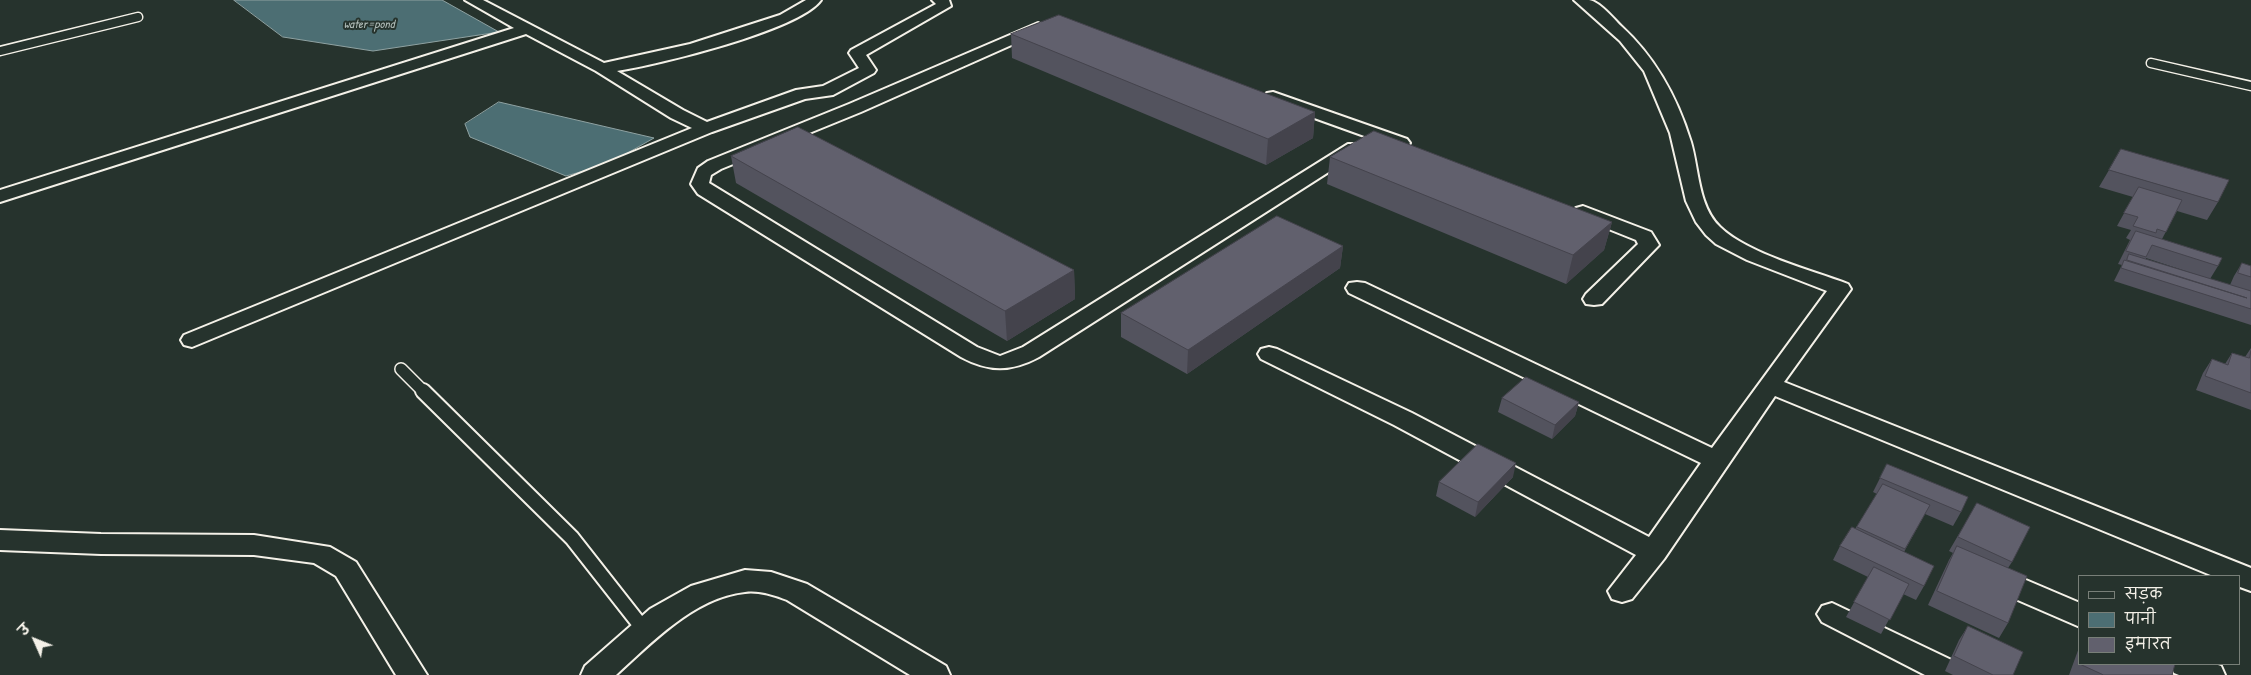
<!DOCTYPE html>
<meta charset="utf-8">
<style>
body{margin:0}
#map{position:relative;width:2251px;height:675px;overflow:hidden;background:#26332d;font-family:"Patrick Hand","Playpen Sans Deva",sans-serif}
canvas{display:block}
.legend{position:absolute;left:2078px;top:575px;width:162px;height:90px;box-sizing:border-box;background:#26332d;border:1px solid #787f78;margin:0;padding:6px 9px;list-style:none;font-size:15px;color:#f4f1e8}
.legend li{display:flex;align-items:center;gap:10px;height:25px}
.legend b{width:25px;border:1px solid #787f78}
.north{position:absolute;left:10px;top:615px;width:50px;height:50px;-webkit-text-stroke:4px #26332d;paint-order:stroke;rotate:314deg;font-size:14px;font-weight:700;line-height:20px;text-align:center;color:#f4f1e8}
.north::after{content:'';display:block;margin:auto;width:18px;height:22px;background:#f4f1e8;clip-path:polygon(50% 0,100% 100%,50% 72%,0 100%)}
</style>
<div id="map">
<canvas width="2251" height="675"></canvas>
<ul class="legend">
<li><b style="height:6px;background:#26332d"></b>सड़क</li>
<li><b style="height:14px;background:#4c6e73"></b>पानी</li>
<li><b style="height:14px;background:#61606d"></b>इमारत</li>
</ul>
<div class="north">उ</div>
</div>
<script>
const ctx = document.querySelector('canvas').getContext('2d');
ctx.lineJoin = 'round';
function paint(path, color) { ctx.fillStyle = color; ctx.fill(path, 'evenodd'); }
function stroke(path, color, width, dash) { ctx.strokeStyle = color; ctx.lineWidth = width; ctx.lineCap = dash ? 'butt' : 'round'; ctx.setLineDash(dash || []); ctx.stroke(path); }
function label(font, color, halo, rows, align = 'center') {
  ctx.font = font + ' "Patrick Hand",sans-serif'; ctx.lineWidth = 4; ctx.setLineDash([]); ctx.textBaseline = 'middle'; ctx.strokeStyle = halo; ctx.fillStyle = color; for (const [text, x, y, turn = 0] of rows) {
    ctx.save(); ctx.translate(x, y); ctx.rotate((+turn || 0) * Math.PI / 180); ctx.textAlign = isNaN(turn) ? turn : align; if (halo) ctx.strokeText(text, 0, 0); ctx.fillText(text, 0, 0); ctx.restore();
  }
}
const water = new Path2D(`
 M 234,0 L 442,0 L 499,32 L 373,51 L 283,37 Z
 M 499,102 L 654,138 L 608,164 L 566,176 L 470,137 L 465,124 Z`);
paint(water, '#4c6e73');
stroke(water, '#8fa2a2', 1);
const serviceFar2 = new Path2D(`
 M 0,51 L 138,17
 M 2151,63 L 2251,86`);
const serviceFar1 = new Path2D(`
 M 401,369 L 424,392`);
const service = new Path2D(`
 M 423,391 L 572,538 L 645,631`);
const minor = new Path2D(`
 M 465,0 L 483,0 L 604,63 L 690,44 L 780,15 L 806,0 L 821,0 C 800,30 657,65 617,71 L 683,110 L 707,122 L 796,90 L 823,86 L 859,68 L 849,53 L 851,50 L 936,4 L 932,0 L 949,0 L 951,6 L 866,55 L 876,70 L 874,73 L 833,95 L 805,99 L 712,132 L 192,347 L 184,345 L 181,340 L 184,335 L 692,128 L 671,118 L 596,71 L 526,34 L 0,202 L 0,190 L 514,28 Z
 M 1574,0 C 1579,0 1584,0 1589,0 C 1600,2 1613,18 1621,26 C 1656,58 1677,97 1691,142 C 1699,169 1698,206 1720,227 C 1748,254 1811,270 1848,284 L 1851,289 L 1784,382 L 2251,568 L 2251,591 L 2240,587 L 2240,576 L 2213,576 L 1775,396 L 1664,559 L 1632,599 L 1622,602 L 1612,599 L 1608,591 L 1636,555 L 1394,425 L 1261,359 L 1258,354 L 1261,349 L 1269,347 L 1277,349 L 1412,413 L 1649,537 L 1701,463 L 1349,293 L 1346,288 L 1349,283 L 1357,282 L 1365,283 L 1712,448 L 1827,291 L 1747,260 L 1716,244 L 1706,235 L 1696,222 L 1686,201 L 1670,133 L 1644,71 L 1620,41 Z
 M 1038,23 L 1046,28 L 1043,31 L 861,112 L 721,169 L 711,175 L 709,183 L 977,347 L 1000,356 L 1023,347 L 1348,144 L 1360,144 L 1363,148 L 1360,152 L 1039,357 C 1011,372 989,372 961,357 L 698,194 L 691,184 L 698,168 L 708,161 L 849,104 Z
 M 1273,92 L 1407,139 L 1410,143 L 1407,147 L 1395,147 L 1267,101 L 1265,97 L 1267,93 Z
 M 1583,206 L 1651,232 L 1659,245 L 1602,304 L 1594,305 L 1586,304 L 1583,299 L 1586,294 L 1638,244 L 1636,240 L 1576,216 L 1573,212 L 1576,208 Z
 M 0,530 L 101,534 L 254,535 L 330,547 L 356,562 L 427,675 L 396,675 L 336,576 L 314,563 L 254,555 L 101,554 L 0,550 Z
 M 1993,566 L 2080,603 L 2080,627 L 1983,585 L 1979,577 L 1983,569 Z
 M 745,570 L 771,572 L 807,584 L 946,666 L 950,675 L 910,675 L 787,600 C 774,595 759,590 745,592 C 695,597 651,643 616,675 L 581,675 L 585,666 L 650,609 L 691,586 Z
 M 1832,603 L 1964,666 L 1968,675 L 1925,675 L 1822,622 L 1817,614 L 1822,606 Z
 M 2170,664 L 2215,664 L 2221,666 L 2225,675 L 2179,675 L 2174,673 Z`);
stroke(serviceFar2, '#f4f1e8', 11);
stroke(serviceFar1, '#f4f1e8', 14);
stroke(service, '#f4f1e8', 18);
stroke(minor, '#f4f1e8', 4);
stroke(serviceFar2, '#26332d', 8);
stroke(serviceFar1, '#26332d', 11);
stroke(service, '#26332d', 14);
paint(minor, '#26332d');
paint(new Path2D(`
 M 1011,34 L 1315,112 L 1313,138 L 1266,165 L 1012,58 Z
 M 731,156 L 1074,270 L 1075,299 L 1007,341 L 736,183 Z
 M 1330,157 L 1612,222 L 1604,250 L 1566,284 L 1327,184 Z
 M 2109,170 L 2218,202 L 2207,220 L 2177,211 L 2162,239 L 2218,266 L 2210,279 L 2230,285 L 2234,276 L 2242,263 L 2251,266 L 2251,325 L 2114,281 L 2122,265 L 2118,264 L 2130,240 L 2126,238 L 2131,230 L 2117,226 L 2133,197 L 2099,187 ZM 2146,258 L 2210,279 L 2146,259 Z
 M 1343,246 L 1340,268 L 1187,374 L 1121,337 L 1121,313 Z
 M 2251,348 L 2251,410 L 2196,390 L 2203,373 L 2212,359 L 2225,364 L 2232,353 L 2245,357 Z
 M 1502,398 L 1579,402 L 1575,416 L 1552,439 L 1498,412 Z
 M 1887,464 L 1961,512 L 1953,526 L 1925,514 L 1904,552 L 1924,586 L 1916,600 L 1903,594 L 1881,634 L 1846,617 L 1868,577 L 1833,560 L 1840,546 L 1855,529 L 1877,494 L 1873,492 Z
 M 1513,477 L 1475,517 L 1436,496 L 1439,482 Z
 M 1977,503 L 2012,562 L 2008,568 L 2008,623 L 1999,638 L 1928,605 L 1949,560 L 1953,553 L 1949,551 Z
 M 1968,626 L 2013,675 L 1953,675 L 1945,671 L 1959,640 Z
 M 2080,645 L 2080,664 L 2172,675 L 2069,675 Z`), '#53535e');
paint(new Path2D(`
 M 1315,112 L 1313,138 L 1266,165 L 1268,139 Z
 M 1612,222 L 1604,250 L 1566,284 L 1573,255 Z
 M 1343,246 L 1340,268 L 1187,374 L 1188,350 Z
 M 1074,270 L 1075,299 L 1007,341 L 1005,311 Z
 M 1579,402 L 1575,416 L 1552,439 L 1555,425 Z
 M 1516,463 L 1513,477 L 1475,517 L 1478,502 Z`), '#44434c');
const building = new Path2D(`
 M 1059,15 L 1315,112 L 1268,139 L 1011,34 Z
 M 798,127 L 1074,270 L 1005,311 L 731,156 Z
 M 1374,131 L 1612,222 L 1573,255 L 1330,157 Z
 M 2121,149 L 2229,180 L 2218,202 L 2109,170 Z
 M 2139,187 L 2182,200 L 2166,232 L 2157,229 L 2156,233 L 2133,226 L 2138,217 L 2124,213 Z
 M 1277,216 L 1343,246 L 1188,350 L 1121,313 Z
 M 2136,231 L 2222,258 L 2218,266 L 2152,245 L 2146,257 L 2126,251 Z
 M 2129,254 L 2251,291 L 2251,309 L 2121,268 L 2124,260 L 2247,298 L 2127,260 Z
 M 2242,263 L 2251,266 L 2251,277 L 2238,273 Z
 M 2251,351 L 2251,393 L 2205,376 L 2212,359 L 2228,365 L 2232,353 L 2249,358 Z
 M 1526,377 L 1579,402 L 1555,425 L 1502,398 Z
 M 1478,444 L 1516,463 L 1478,502 L 1439,482 Z
 M 1887,464 L 1968,497 L 1961,512 L 1880,478 Z
 M 1883,484 L 1930,505 L 1905,549 L 1857,527 Z
 M 1977,503 L 2030,527 L 2012,562 L 1958,537 Z
 M 1852,527 L 1934,566 L 1924,586 L 1840,546 Z
 M 1957,546 L 2027,576 L 2008,623 L 1937,591 Z
 M 1874,567 L 1909,584 L 1890,620 L 1854,602 Z
 M 1968,626 L 2023,652 L 2013,675 L 1993,675 L 1954,656 Z
 M 2080,664 L 2175,664 L 2172,675 L 2104,675 Z`);
paint(building, '#61606d');
stroke(building, '#44434c', 1);
label('italic 12px', '#b1bdb9', '#26332d', [
 ["water=pond",369,25]
]);
</script>
